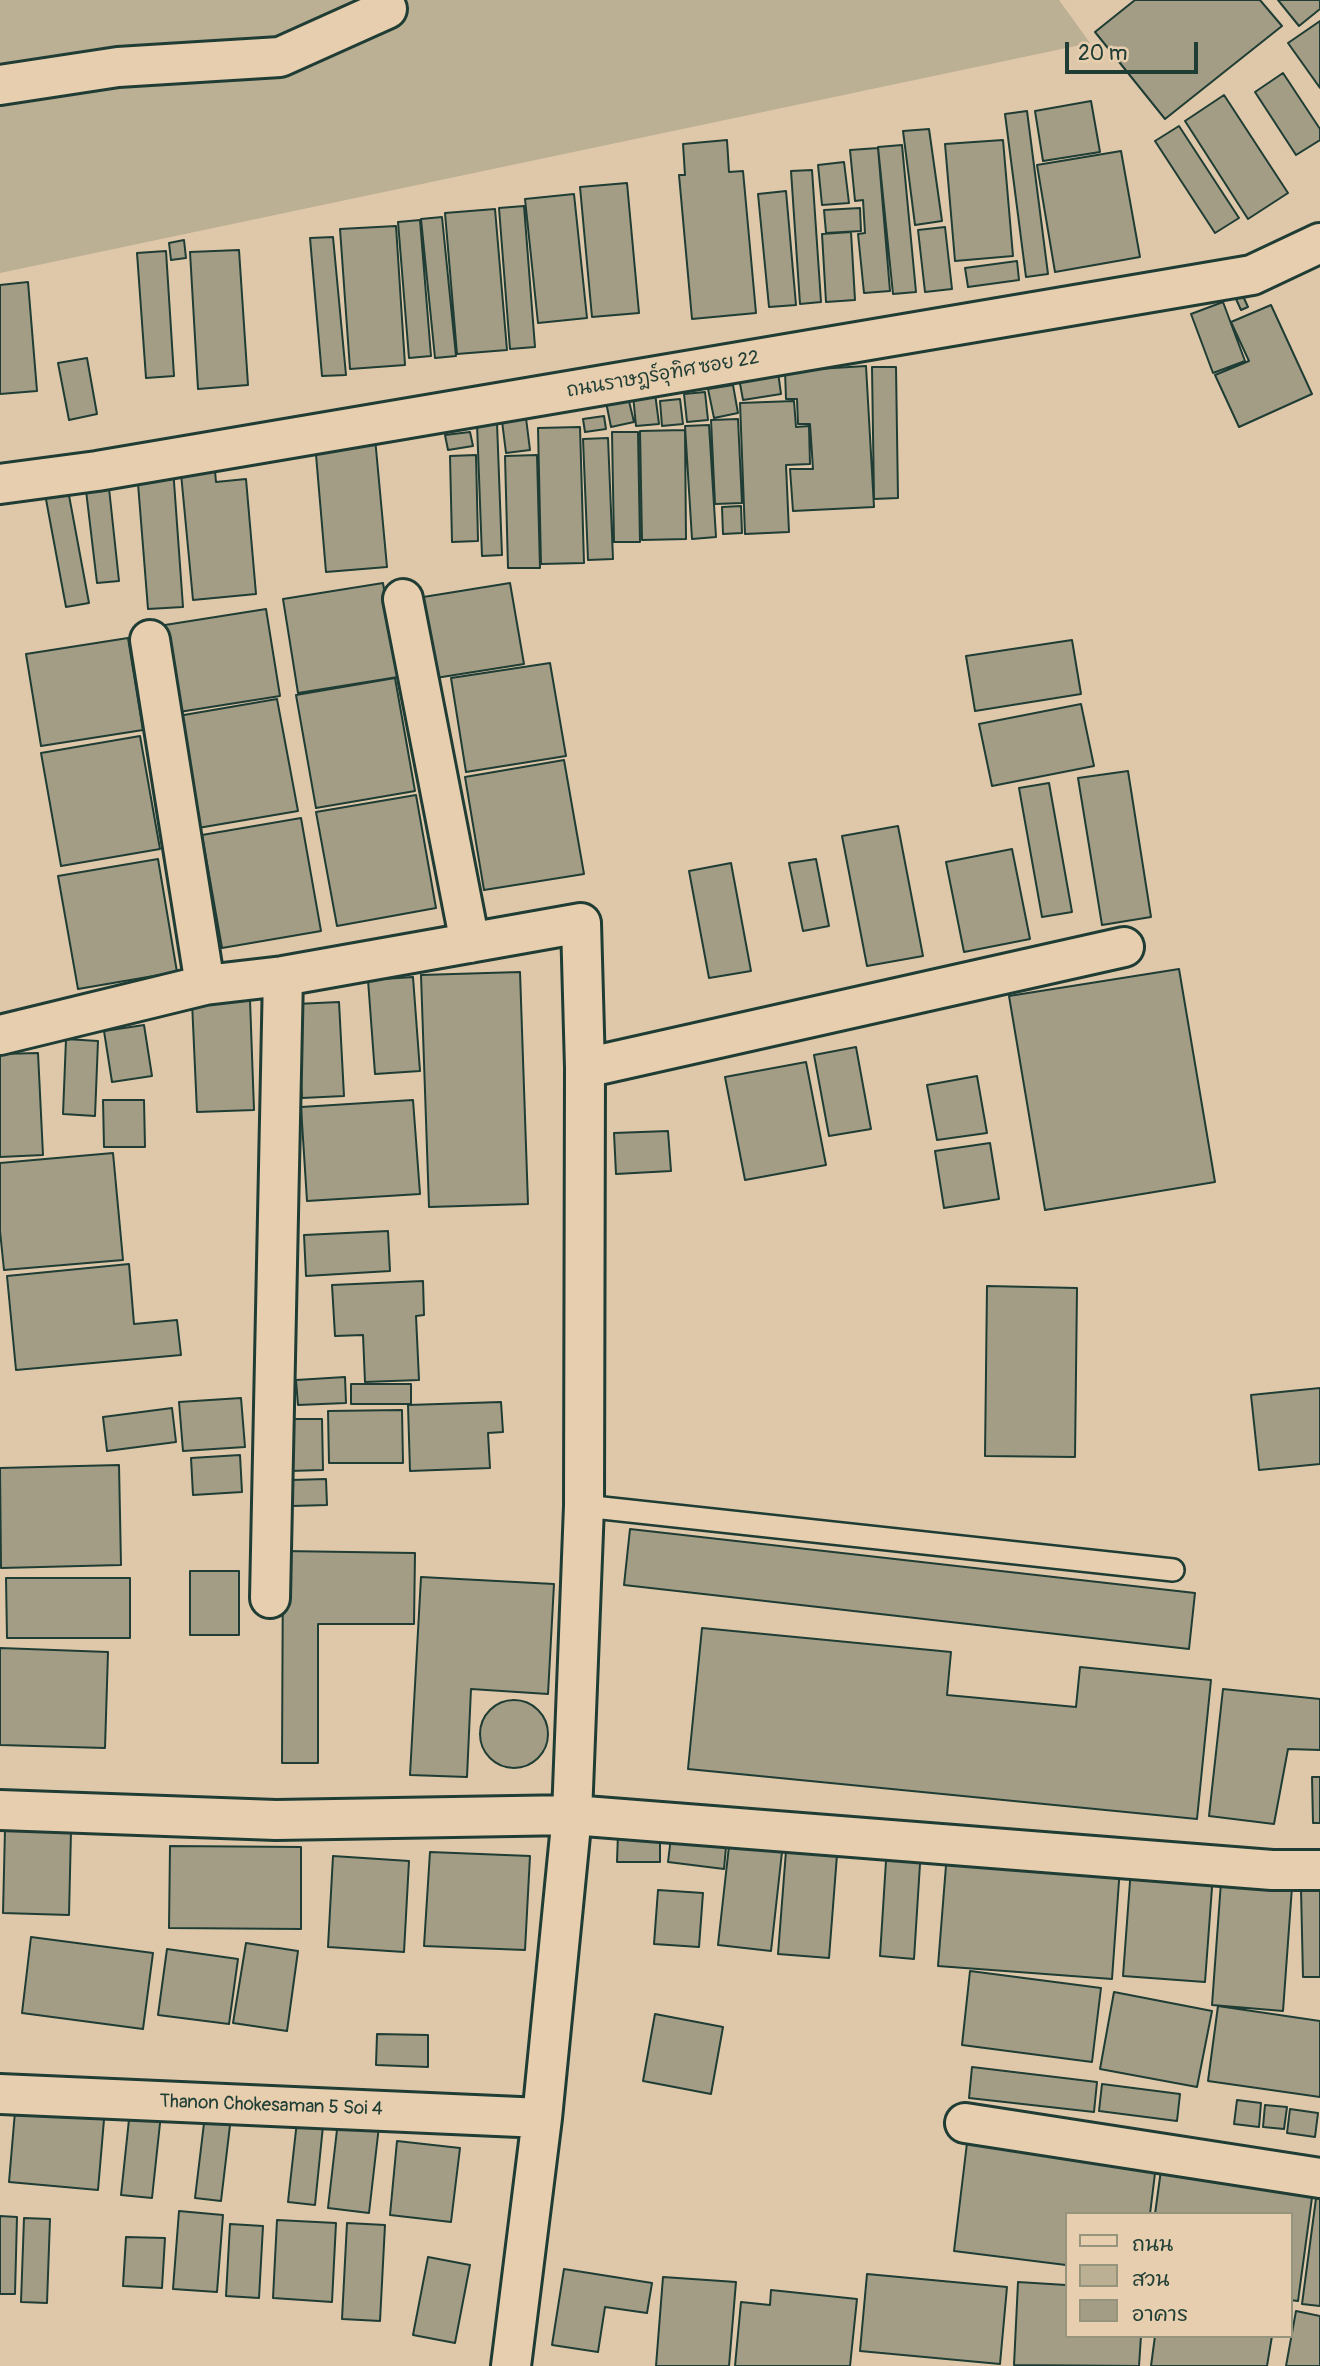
<!DOCTYPE html>
<meta charset="utf-8">
<style>
body{margin:0}
#map{position:relative;width:1320px;height:2366px;overflow:hidden;background:#dec8a9;font-family:Pangolin,"Playpen Sans Thai",sans-serif}
canvas{display:block}
.legend{position:absolute;left:1065px;top:2212px;width:228px;height:126px;box-sizing:border-box;background:#e6ceae;border:2px solid #96947d;margin:0;padding:9px 12px;list-style:none;font-size:21px;color:#1f3d34}
.legend li{display:flex;align-items:center;gap:14px;height:35px}
.legend b{width:35px;border:2px solid #96947d}
.scale{position:absolute;left:1065px;top:42px;width:133px;height:32px;box-sizing:border-box;border:4px solid #1f3d34;border-top:0;padding-left:9px;font-size:21px;line-height:24px;white-space:nowrap;color:#1f3d34;-webkit-text-stroke:5px #e6ceae;paint-order:stroke}
</style>
<div id="map">
<canvas width="1320" height="2366"></canvas>
<ul class="legend">
<li><b style="height:9px;background:#e6ceae"></b>ถนน</li>
<li><b style="height:19px;background:#bbaf94"></b>สวน</li>
<li><b style="height:19px;background:#a39d85"></b>อาคาร</li>
</ul>
<div class="scale">20 m</div>
</div>
<script>
const ctx = document.querySelector('canvas').getContext('2d');
ctx.lineJoin = 'round';
function paint(path, color) { ctx.fillStyle = color; ctx.fill(path, 'evenodd'); }
function stroke(path, color, width, dash) { ctx.strokeStyle = color; ctx.lineWidth = width; ctx.lineCap = dash ? 'butt' : 'round'; ctx.setLineDash(dash || []); ctx.stroke(path); }
function label(font, color, halo, rows, align = 'center') {
  ctx.font = font + ' Pangolin,"Playpen Sans Thai",sans-serif'; ctx.lineWidth = 6; ctx.setLineDash([]); ctx.textBaseline = 'middle'; ctx.strokeStyle = halo; ctx.fillStyle = color; for (const [text, x, y, turn = 0] of rows) {
    ctx.save(); ctx.translate(x, y); ctx.rotate((+turn || 0) * Math.PI / 180); ctx.textAlign = isNaN(turn) ? turn : align; if (halo) ctx.strokeText(text, 0, 0); ctx.fillText(text, 0, 0); ctx.restore();
  }
}
paint(new Path2D(`
 M 0,0 L 1059,0 L 1090,43 L 0,273 Z`), '#bbaf94');
const building = new Path2D(`
 M 1135,0 L 1260,0 L 1282,26 L 1165,119 L 1095,32 Z
 M 1278,0 L 1320,0 L 1320,9 L 1299,26 Z
 M 1320,21 L 1320,88 L 1288,43 Z
 M 1283,73 L 1320,129 L 1320,140 L 1296,155 L 1255,92 Z
 M 1224,95 L 1288,193 L 1248,219 L 1185,121 Z
 M 1091,101 L 1100,152 L 1043,161 L 1035,111 Z
 M 1027,111 L 1048,274 L 1026,277 L 1005,114 Z
 M 1179,126 L 1239,218 L 1215,233 L 1155,141 Z
 M 929,129 L 942,221 L 915,225 L 903,131 Z
 M 727,140 L 729,172 L 743,171 L 756,313 L 692,319 L 679,175 L 685,175 L 683,144 Z
 M 1003,140 L 1013,256 L 955,261 L 945,144 Z
 M 902,145 L 916,292 L 893,294 L 878,147 Z
 M 878,148 L 890,291 L 864,293 L 858,234 L 865,233 L 863,200 L 855,201 L 850,150 Z
 M 1121,151 L 1140,257 L 1055,272 L 1037,165 Z
 M 844,162 L 849,203 L 822,205 L 818,165 Z
 M 812,170 L 821,302 L 800,304 L 791,171 Z
 M 627,183 L 639,313 L 592,317 L 580,187 Z
 M 786,191 L 796,305 L 769,307 L 758,194 Z
 M 574,194 L 587,318 L 538,323 L 525,199 Z
 M 524,206 L 535,347 L 510,349 L 499,208 Z
 M 860,208 L 861,231 L 826,233 L 824,210 Z
 M 495,209 L 507,350 L 457,354 L 445,213 Z
 M 442,217 L 456,356 L 435,358 L 421,219 Z
 M 420,220 L 431,356 L 409,358 L 398,222 Z
 M 396,226 L 405,365 L 350,369 L 340,229 Z
 M 945,227 L 952,289 L 925,292 L 918,230 Z
 M 851,232 L 855,300 L 826,302 L 822,234 Z
 M 333,237 L 346,375 L 322,376 L 310,238 Z
 M 184,240 L 186,258 L 171,260 L 169,243 Z
 M 239,250 L 248,385 L 198,389 L 190,252 Z
 M 166,251 L 174,376 L 146,378 L 137,253 Z
 M 1017,261 L 1019,280 L 968,287 L 965,268 Z
 M 28,282 L 37,391 L 0,394 L 0,285 Z
 M 1243,296 L 1248,307 L 1241,310 L 1236,299 Z
 M 1223,302 L 1245,361 L 1213,373 L 1191,314 Z
 M 1271,305 L 1312,394 L 1239,427 L 1215,375 L 1249,361 L 1231,322 Z
 M 87,358 L 97,414 L 69,420 L 58,363 Z
 M 866,366 L 874,507 L 793,511 L 790,469 L 813,469 L 810,424 L 798,424 L 797,399 L 786,399 L 785,371 Z
 M 872,367 L 896,367 L 898,498 L 874,499 Z
 M 778,372 L 781,394 L 743,400 L 739,378 Z
 M 733,385 L 738,413 L 714,418 L 708,389 Z
 M 705,392 L 708,420 L 687,422 L 684,394 Z
 M 655,393 L 659,424 L 636,426 L 633,395 Z
 M 628,397 L 634,422 L 611,427 L 606,402 Z
 M 680,399 L 683,424 L 662,426 L 660,401 Z
 M 794,401 L 796,427 L 809,426 L 810,464 L 786,465 L 789,532 L 745,534 L 740,403 Z
 M 604,416 L 606,429 L 585,432 L 583,419 Z
 M 526,418 L 530,450 L 506,453 L 502,421 Z
 M 738,419 L 742,503 L 715,504 L 711,420 Z
 M 497,423 L 502,555 L 482,556 L 477,424 Z
 M 709,425 L 716,537 L 692,539 L 685,426 Z
 M 580,427 L 584,563 L 541,564 L 538,428 Z
 M 685,430 L 686,539 L 642,540 L 640,431 Z
 M 470,432 L 473,446 L 448,450 L 445,435 Z
 M 612,432 L 638,432 L 640,542 L 614,542 Z
 M 375,438 L 387,567 L 326,572 L 315,443 Z
 M 608,438 L 613,559 L 588,560 L 583,439 Z
 M 476,455 L 478,541 L 452,542 L 450,456 Z
 M 537,455 L 540,568 L 508,568 L 505,456 Z
 M 214,460 L 216,482 L 246,479 L 256,594 L 193,600 L 180,463 Z
 M 173,468 L 183,607 L 148,609 L 137,471 Z
 M 108,479 L 119,581 L 97,583 L 85,482 Z
 M 68,490 L 89,603 L 66,607 L 45,494 Z
 M 741,506 L 742,533 L 723,534 L 722,507 Z
 M 383,583 L 398,677 L 298,693 L 283,599 Z
 M 510,583 L 524,664 L 423,680 L 411,599 Z
 M 266,609 L 280,696 L 179,712 L 165,625 Z
 M 128,638 L 143,730 L 41,746 L 26,654 Z
 M 1072,640 L 1081,694 L 975,711 L 966,656 Z
 M 550,663 L 566,756 L 466,772 L 451,678 Z
 M 395,678 L 415,791 L 316,808 L 296,695 Z
 M 277,699 L 298,811 L 198,828 L 178,716 Z
 M 1081,704 L 1094,766 L 992,786 L 979,724 Z
 M 140,736 L 160,849 L 61,866 L 41,753 Z
 M 564,760 L 584,874 L 484,890 L 465,777 Z
 M 1128,771 L 1151,917 L 1102,925 L 1078,778 Z
 M 1049,783 L 1072,912 L 1042,917 L 1019,788 Z
 M 416,795 L 436,908 L 337,926 L 316,812 Z
 M 301,818 L 321,931 L 222,948 L 202,835 Z
 M 898,826 L 923,956 L 867,966 L 842,836 Z
 M 1012,849 L 1030,939 L 964,952 L 946,862 Z
 M 158,859 L 177,972 L 78,989 L 58,876 Z
 M 816,859 L 829,926 L 803,931 L 789,863 Z
 M 731,863 L 751,971 L 709,978 L 689,871 Z
 M 1179,969 L 1215,1182 L 1045,1210 L 1009,996 Z
 M 520,972 L 528,1204 L 429,1207 L 421,975 Z
 M 413,977 L 420,1071 L 375,1074 L 368,980 Z
 M 250,1000 L 254,1110 L 197,1112 L 192,1002 Z
 M 339,1002 L 344,1096 L 302,1098 L 296,1004 Z
 M 144,1025 L 152,1076 L 112,1082 L 104,1031 Z
 M 66,1039 L 98,1041 L 95,1116 L 63,1114 Z
 M 856,1047 L 871,1129 L 829,1136 L 814,1055 Z
 M 38,1053 L 43,1155 L 0,1157 L 0,1054 Z
 M 806,1062 L 826,1165 L 745,1180 L 725,1077 Z
 M 977,1076 L 987,1133 L 937,1140 L 927,1085 Z
 M 103,1100 L 144,1100 L 145,1147 L 104,1147 Z
 M 413,1100 L 420,1194 L 307,1201 L 301,1107 Z
 M 668,1131 L 671,1171 L 616,1174 L 614,1133 Z
 M 990,1143 L 999,1199 L 944,1208 L 935,1151 Z
 M 113,1153 L 123,1260 L 4,1270 L 0,1231 L 0,1163 Z
 M 388,1231 L 390,1271 L 306,1276 L 304,1235 Z
 M 129,1264 L 134,1324 L 177,1320 L 181,1355 L 16,1370 L 7,1276 Z
 M 423,1281 L 424,1315 L 416,1316 L 419,1380 L 365,1382 L 363,1335 L 335,1336 L 332,1285 Z
 M 987,1286 L 1077,1288 L 1075,1457 L 985,1456 Z
 M 345,1377 L 346,1403 L 298,1405 L 296,1380 Z
 M 351,1384 L 411,1384 L 411,1404 L 351,1404 Z
 M 1320,1388 L 1320,1464 L 1259,1470 L 1251,1395 Z
 M 241,1398 L 245,1447 L 183,1451 L 179,1402 Z
 M 501,1402 L 503,1432 L 488,1433 L 490,1468 L 410,1471 L 408,1405 Z
 M 172,1408 L 176,1442 L 107,1451 L 103,1417 Z
 M 402,1410 L 403,1463 L 329,1463 L 328,1411 Z
 M 288,1419 L 322,1419 L 323,1470 L 289,1471 Z
 M 240,1455 L 242,1492 L 193,1495 L 191,1458 Z
 M 119,1465 L 121,1565 L 1,1568 L 0,1468 Z
 M 326,1479 L 327,1505 L 292,1506 L 291,1480 Z
 M 630,1529 L 1195,1593 L 1189,1649 L 624,1585 Z
 M 283,1551 L 415,1553 L 414,1624 L 318,1624 L 318,1763 L 282,1763 Z
 M 190,1571 L 239,1571 L 239,1635 L 190,1635 Z
 M 421,1577 L 554,1584 L 548,1694 L 471,1689 L 467,1777 L 410,1775 Z
 M 6,1578 L 130,1578 L 130,1638 L 7,1638 Z
 M 702,1628 L 951,1652 L 947,1695 L 1076,1707 L 1080,1667 L 1211,1680 L 1197,1819 L 688,1769 Z
 M 0,1648 L 108,1652 L 105,1748 L 0,1745 Z
 M 1223,1689 L 1320,1699 L 1320,1750 L 1288,1749 L 1274,1824 L 1209,1816 Z
 M480 1734a34 34 0 1 1 68 0a34 34 0 1 1-68 0Z
 M 1312,1777 L 1320,1777 L 1320,1823 L 1313,1823 Z
 M 5,1829 L 71,1831 L 69,1915 L 3,1913 Z
 M 672,1829 L 727,1836 L 724,1869 L 668,1862 Z
 M 618,1833 L 660,1833 L 660,1862 L 617,1862 Z
 M 730,1837 L 783,1843 L 771,1951 L 718,1945 Z
 M 787,1838 L 838,1842 L 829,1958 L 778,1954 Z
 M 887,1845 L 921,1848 L 914,1959 L 880,1956 Z
 M 170,1846 L 301,1847 L 301,1929 L 169,1928 Z
 M 430,1852 L 530,1856 L 525,1950 L 424,1946 Z
 M 947,1853 L 1120,1867 L 1112,1979 L 938,1966 Z
 M 333,1856 L 409,1861 L 404,1952 L 328,1947 Z
 M 1131,1868 L 1213,1874 L 1205,1982 L 1123,1976 Z
 M 1221,1882 L 1292,1887 L 1283,2011 L 1212,2005 Z
 M 1301,1889 L 1320,1889 L 1320,1977 L 1303,1977 Z
 M 658,1890 L 703,1893 L 699,1947 L 654,1944 Z
 M 31,1937 L 153,1953 L 143,2029 L 22,2013 Z
 M 246,1943 L 298,1951 L 287,2031 L 233,2023 Z
 M 167,1949 L 238,1959 L 229,2024 L 158,2015 Z
 M 970,1971 L 1101,1988 L 1092,2062 L 962,2045 Z
 M 1114,1992 L 1212,2011 L 1197,2087 L 1100,2069 Z
 M 1218,2006 L 1320,2021 L 1320,2097 L 1208,2081 Z
 M 655,2014 L 723,2027 L 711,2094 L 643,2081 Z
 M 377,2034 L 428,2035 L 428,2067 L 376,2065 Z
 M 972,2067 L 1097,2082 L 1094,2112 L 969,2098 Z
 M 1102,2084 L 1180,2094 L 1177,2121 L 1099,2111 Z
 M 16,2100 L 105,2108 L 98,2190 L 9,2182 Z
 M 1237,2100 L 1261,2103 L 1259,2127 L 1234,2124 Z
 M 1265,2105 L 1287,2107 L 1284,2129 L 1263,2127 Z
 M 1290,2109 L 1318,2113 L 1315,2137 L 1287,2133 Z
 M 130,2110 L 161,2114 L 152,2198 L 121,2195 Z
 M 298,2112 L 324,2116 L 315,2205 L 288,2202 Z
 M 205,2115 L 231,2117 L 221,2201 L 195,2198 Z
 M 338,2121 L 379,2126 L 369,2213 L 328,2208 Z
 M 397,2141 L 460,2148 L 451,2222 L 390,2215 Z
 M 967,2143 L 1156,2165 L 1150,2214 L 1066,2214 L 1066,2265 L 954,2251 Z
 M 1161,2170 L 1313,2190 L 1298,2301 L 1290,2300 L 1290,2214 L 1155,2214 Z
 M 1317,2191 L 1320,2191 L 1320,2306 L 1302,2304 Z
 M 179,2211 L 223,2215 L 217,2292 L 173,2289 Z
 M 0,2216 L 17,2217 L 15,2294 L 0,2294 Z
 M 24,2218 L 50,2219 L 47,2303 L 21,2302 Z
 M 277,2220 L 336,2223 L 332,2302 L 273,2298 Z
 M 347,2223 L 385,2225 L 380,2321 L 342,2319 Z
 M 230,2224 L 263,2226 L 259,2298 L 226,2296 Z
 M 126,2237 L 165,2238 L 162,2288 L 123,2286 Z
 M 428,2257 L 470,2265 L 455,2343 L 413,2335 Z
 M 564,2269 L 652,2283 L 647,2313 L 605,2307 L 598,2352 L 552,2345 Z
 M 867,2274 L 1007,2287 L 1000,2364 L 860,2351 Z
 M 663,2277 L 736,2282 L 729,2366 L 656,2366 Z
 M 1018,2282 L 1066,2285 L 1066,2336 L 1141,2336 L 1139,2366 L 1014,2365 Z
 M 771,2290 L 857,2299 L 850,2366 L 735,2366 L 741,2302 L 770,2305 Z
 M 1296,2311 L 1320,2316 L 1320,2366 L 1286,2366 Z
 M 1155,2336 L 1272,2336 L 1267,2366 L 1151,2366 Z`);
paint(building, '#a39d85');
stroke(building, '#1f3d34', 2);
const service = new Path2D(`
 M 584,1506 L 1173,1570`);
const minor = new Path2D(`
 M 0,85 L 118,67 L 280,57 L 387,9 L 380,0
 M 0,484 L 97,471 L 1252,275 L 1320,243
 M 403,599 L 470,943
 M 150,640 L 205,985
 M 0,1035 L 205,985 L 283,976 L 581,923 L 585,1068 L 584,1506 L 572,1815 L 542,2118 L 511,2366
 M 585,1068 L 1124,947
 M 270,1598 L 283,976
 M 0,1810 L 276,1820 L 572,1815 L 1272,1870 L 1320,1870
 M 0,2094 L 542,2118
 M 965,2123 L 1320,2178`);
stroke(service, '#1f3d34', 26);
stroke(minor, '#1f3d34', 44);
stroke(service, '#e6ceae', 21);
stroke(minor, '#e6ceae', 38);
label('19px', '#1f3d34', '#e6ceae', [
 ["ถนนราษฎร์อุทิศ ซอย 22",663,375,-10],
 ["Thanon Chokesaman 5 Soi 4",271,2106,2]
]);
</script>
